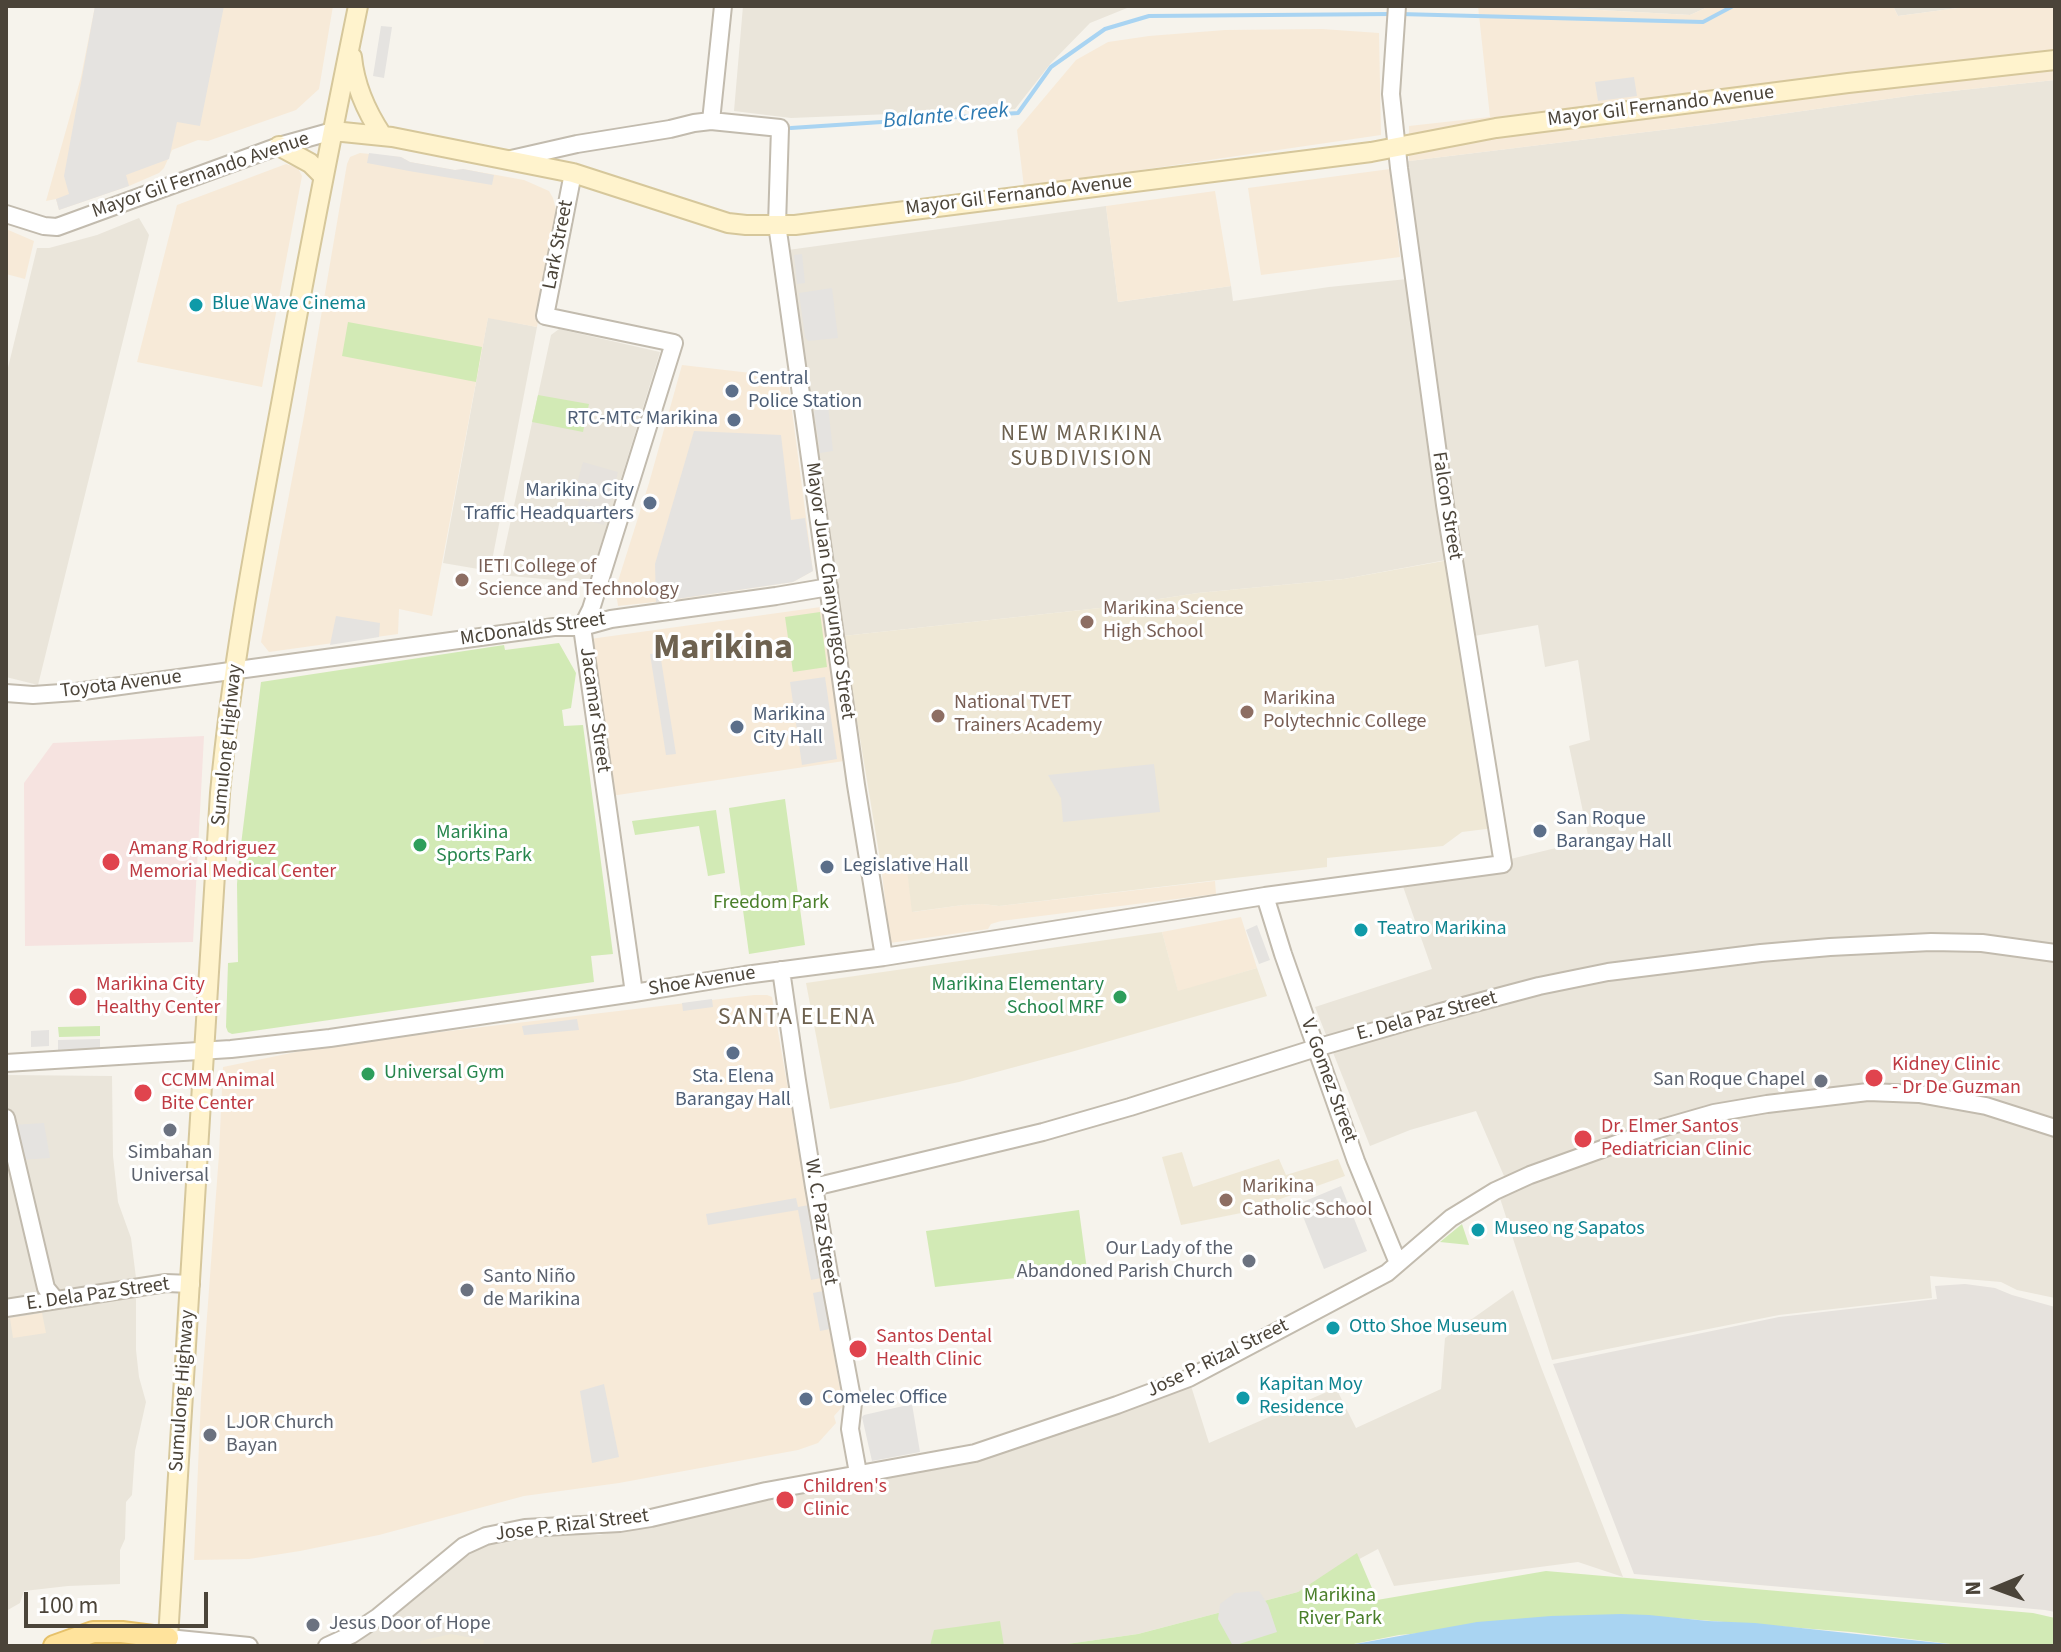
<!DOCTYPE html>
<meta charset="utf-8">
<style>
body{margin:0}
#map{position:relative;width:2061px;height:1652px;overflow:hidden;background:#f6f3ec;font-family:"Source Sans 3",sans-serif}
canvas{display:block}
.frame{position:absolute;inset:0;border:8px solid #4b4439;pointer-events:none}
.north{position:absolute;left:1957px;top:1548px;width:80px;height:80px;-webkit-text-stroke:6px #fff;paint-order:stroke;rotate:269deg;font-size:22px;font-weight:700;line-height:32px;text-align:center;color:#4b4439}
.north::after{content:'';display:block;margin:auto;width:28px;height:36px;background:#4b4439;clip-path:polygon(50% 0,100% 100%,50% 72%,0 100%)}
.scale{position:absolute;left:24px;top:1592px;width:184px;height:36px;box-sizing:border-box;border:4px solid #4b4439;border-top:0;padding-left:10px;font-size:24px;line-height:28px;white-space:nowrap;color:#4b4439;-webkit-text-stroke:6px #fff;paint-order:stroke}
</style>
<div id="map">
<canvas width="2061" height="1652"></canvas>
<div class="frame"></div>
<div class="north">N</div>
<div class="scale">100 m</div>
</div>
<script>
const ctx = document.querySelector('canvas').getContext('2d');
ctx.lineJoin = 'round';
function paint(path, color) { ctx.fillStyle = color; ctx.fill(path, 'evenodd'); }
function stroke(path, color, width, dash) { ctx.strokeStyle = color; ctx.lineWidth = width; ctx.lineCap = dash ? 'butt' : 'round'; ctx.setLineDash(dash || []); ctx.stroke(path); }
function label(font, color, halo, rows, align = 'center') {
  ctx.font = font + ' "Source Sans 3",sans-serif'; ctx.lineWidth = 6; ctx.setLineDash([]); ctx.textBaseline = 'middle'; ctx.strokeStyle = halo; ctx.fillStyle = color; for (const [text, x, y, turn = 0] of rows) {
    ctx.save(); ctx.translate(x, y); ctx.rotate((+turn || 0) * Math.PI / 180); ctx.textAlign = isNaN(turn) ? turn : align; if (halo) ctx.strokeText(text, 0, 0); ctx.fillText(text, 0, 0); ctx.restore();
  }
}
paint(new Path2D(`
 M 743,6 L 1132,6 L 1090,23 L 1051,63 L 1015,109 L 791,118 L 734,111 Z
 M 1527,6 L 1710,6 L 1690,15 Z
 M 1893,6 L 1973,6 L 1898,16 Z
 M 2055,80 L 2055,1119 L 1979,1094 L 1899,1087 L 1706,1105 L 1504,1176 L 1476,1111 L 1410,1130 L 1370,1146 L 1315,1007 L 1432,969 L 1400,878 L 1494,863 L 1589,840 L 1569,746 L 1590,740 L 1578,660 L 1545,667 L 1538,625 L 1474,636 L 1462,557 L 1344,579 L 1198,593 L 1100,608 L 843,636 L 788,250 L 1106,206 L 1118,302 L 1231,286 L 1233,301 L 1329,287 L 1417,278 L 1402,163 L 1409,161 L 1711,124 L 1915,95 Z
 M 139,218 L 149,235 L 38,685 L 6,677 L 6,376 L 37,248 L 49,248 L 97,235 Z
 M 488,317 L 537,327 L 490,571 L 443,563 Z
 M 559,329 L 660,352 L 589,583 L 499,575 L 551,335 Z
 M 6,1075 L 112,1076 L 113,1156 L 118,1202 L 131,1238 L 136,1278 L 136,1350 L 139,1377 L 146,1402 L 135,1451 L 132,1495 L 126,1502 L 125,1539 L 120,1550 L 120,1584 L 68,1586 L 24,1591 L 20,1603 L 6,1611 Z
 M 1911,1094 L 2055,1131 L 2055,1298 L 2017,1290 L 2001,1282 L 1930,1276 L 1932,1298 L 1779,1315 L 1552,1360 L 1499,1195 L 1607,1152 L 1710,1122 L 1774,1109 Z
 M 1513,1290 L 1541,1367 L 1623,1577 L 1578,1562 L 1394,1586 L 1378,1549 L 1298,1592 L 1138,1634 L 1053,1646 L 340,1646 L 364,1636 L 482,1545 L 509,1538 L 559,1533 L 599,1535 L 738,1502 L 869,1475 L 1191,1386 L 1209,1443 L 1336,1388 L 1356,1428 L 1441,1389 L 1445,1338 Z`), '#eae5da');
paint(new Path2D(`
 M 95,6 L 333,6 L 319,89 L 296,110 L 208,141 L 198,140 L 172,150 L 164,168 L 159,173 L 129,186 L 59,210 L 56,199 L 46,201 L 81,77 Z
 M 1478,6 L 1527,6 L 1690,15 L 1710,6 L 1893,6 L 1898,16 L 1973,6 L 2055,6 L 2055,80 L 1915,95 L 1711,124 L 1409,161 L 1409,126 L 1490,117 Z
 M 1322,29 L 1379,33 L 1381,135 L 1024,187 L 1017,130 L 1076,60 L 1108,42 L 1149,36 L 1225,30 Z
 M 360,153 L 401,157 L 410,162 L 455,170 L 463,169 L 524,180 L 549,191 L 553,198 L 558,217 L 537,327 L 488,318 L 432,616 L 399,609 L 398,634 L 269,652 L 261,642 L 304,416 L 347,164 L 350,157 Z
 M 286,164 L 298,168 L 302,176 L 262,387 L 137,362 L 177,205 Z
 M 1390,169 L 1400,257 L 1261,275 L 1248,188 Z
 M 1215,191 L 1231,286 L 1118,302 L 1106,206 Z
 M 6,229 L 34,241 L 25,279 L 6,274 Z
 M 682,365 L 785,377 L 788,380 L 813,571 L 793,582 L 673,600 L 618,606 L 617,599 L 613,597 L 649,483 Z
 M 821,607 L 844,761 L 611,796 L 590,639 Z
 M 906,860 L 913,912 L 963,905 L 983,904 L 999,906 L 1215,881 L 1216,894 L 1001,921 L 991,924 L 988,929 L 890,943 L 881,865 Z
 M 1241,917 L 1257,968 L 1178,992 L 1162,932 Z
 M 754,995 L 767,995 L 772,997 L 843,1406 L 834,1416 L 836,1423 L 818,1443 L 798,1450 L 619,1483 L 524,1496 L 379,1535 L 300,1551 L 249,1559 L 194,1560 L 201,1398 L 219,1154 L 223,1067 L 330,1045 Z
 M 42,1313 L 46,1333 L 13,1338 L 10,1318 Z`), '#f7ead8');
paint(new Path2D(`
 M 583,462 L 618,472 L 604,525 L 576,518 L 579,498 L 590,502 L 592,492 L 576,487 Z
 M 1965,1284 L 1995,1288 L 2012,1295 L 2055,1307 L 2055,1612 L 2045,1610 L 1634,1574 L 1553,1364 L 1779,1317 L 1937,1299 L 1935,1286 Z`), '#e6e2dd');
paint(new Path2D(`
 M 1449,560 L 1494,828 L 1462,832 L 1443,846 L 1327,858 L 1327,867 L 999,906 L 983,904 L 963,905 L 912,912 L 906,861 L 881,865 L 843,636 L 1100,608 L 1198,593 L 1344,579 Z
 M 1162,932 L 1178,991 L 1257,968 L 1267,996 L 1071,1052 L 959,1082 L 830,1109 L 806,983 Z
 M 1182,1152 L 1193,1187 L 1279,1159 L 1286,1175 L 1338,1159 L 1345,1176 L 1241,1213 L 1181,1225 L 1162,1157 Z
 M 451,1634 L 484,1640 L 483,1646 L 421,1646 L 420,1641 Z`), '#efe8d6');
paint(new Path2D(`
 M 204,736 L 193,942 L 25,946 L 24,783 L 53,743 Z`), '#f6e3e0');
paint(new Path2D(`
 M 348,322 L 482,347 L 476,382 L 342,356 Z
 M 538,395 L 589,404 L 583,432 L 532,422 Z
 M 820,612 L 827,667 L 793,672 L 785,617 Z
 M 559,643 L 576,673 L 571,708 L 562,710 L 564,726 L 583,725 L 613,954 L 591,956 L 594,982 L 232,1034 L 228,1032 L 226,1027 L 228,963 L 238,962 L 237,884 L 239,861 L 261,682 L 504,645 L 505,650 Z
 M 785,799 L 805,945 L 749,954 L 729,808 Z
 M 716,810 L 725,873 L 708,876 L 699,826 L 635,835 L 632,821 Z
 M 100,1026 L 100,1036 L 59,1037 L 58,1027 Z
 M 1079,1210 L 1087,1270 L 935,1287 L 926,1231 Z
 M 1462,1224 L 1469,1245 L 1440,1242 Z
 M 1357,1553 L 1377,1600 L 1546,1571 L 2033,1613 L 2055,1618 L 2055,1646 L 1967,1646 L 1851,1632 L 1636,1615 L 1399,1635 L 1344,1646 L 1053,1646 L 1138,1634 L 1298,1592 Z
 M 1000,1621 L 1004,1646 L 930,1646 L 934,1630 Z`), '#d2eab5');
paint(new Path2D(`
 M 95,6 L 224,6 L 200,126 L 177,122 L 169,159 L 126,175 L 129,186 L 59,210 L 56,199 L 69,194 L 64,176 Z
 M 381,26 L 392,27 L 384,78 L 373,76 Z
 M 1634,77 L 1637,96 L 1598,101 L 1595,82 Z
 M 369,153 L 401,157 L 410,162 L 455,170 L 463,169 L 494,175 L 492,185 L 409,171 L 367,163 Z
 M 802,254 L 805,283 L 797,284 L 794,255 Z
 M 832,288 L 838,338 L 808,341 L 805,337 L 799,293 Z
 M 828,406 L 833,451 L 820,453 L 814,411 Z
 M 694,431 L 781,435 L 791,520 L 805,518 L 813,571 L 793,582 L 656,602 L 655,564 Z
 M 336,616 L 380,623 L 379,637 L 330,645 Z
 M 660,653 L 676,754 L 666,755 L 650,654 Z
 M 825,677 L 837,759 L 802,765 L 790,682 Z
 M 1154,764 L 1160,812 L 1063,822 L 1061,798 L 1048,775 Z
 M 1257,925 L 1270,960 L 1259,964 L 1246,930 Z
 M 712,999 L 713,1007 L 683,1011 L 682,1003 Z
 M 577,1019 L 579,1030 L 524,1035 L 522,1026 Z
 M 49,1030 L 49,1046 L 31,1047 L 31,1031 Z
 M 100,1039 L 100,1049 L 58,1050 L 58,1040 Z
 M 44,1123 L 50,1158 L 20,1160 L 13,1125 Z
 M 1341,1186 L 1367,1251 L 1324,1269 L 1298,1204 Z
 M 796,1198 L 798,1207 L 809,1205 L 821,1278 L 811,1280 L 798,1210 L 708,1225 L 706,1214 Z
 M 823,1291 L 830,1329 L 820,1331 L 813,1293 Z
 M 604,1384 L 619,1457 L 592,1463 L 580,1391 Z
 M 912,1404 L 920,1452 L 872,1461 L 862,1417 L 864,1415 Z
 M 1259,1591 L 1268,1605 L 1277,1632 L 1233,1646 L 1218,1619 L 1220,1604 L 1235,1593 Z`), '#e5e3e0');
paint(new Path2D(`
 M 1621,1614 L 1649,1615 L 1708,1621 L 1755,1623 L 1967,1646 L 1344,1646 L 1477,1622 L 1551,1616 Z`), '#a9d4f2');
stroke(new Path2D(`
 M 1400,14 L 1703,22 L 1733,6
 M 791,128 L 1018,113 L 1051,67 L 1105,29 L 1149,16 L 1391,14`), '#a9d4f2', 4);
const tertiary = new Path2D(`
 M 711,121 L 723,6
 M 511,159 L 577,144 L 670,129 L 694,123 L 711,121 L 780,128 L 777,225 L 780,245 L 856,785 L 884,957
 M 573,173 L 545,316 L 674,343 L 591,609 L 582,627 L 634,993
 M 6,214 L 44,226 L 57,227 L 279,146 L 333,131
 M 6,693 L 33,695 L 76,692 L 554,627 L 582,627 L 611,619 L 776,596 L 829,587
 M 1265,896 L 1283,954 L 1356,1161 L 1398,1263
 M 781,970 C 801,1115 825,1259 853,1403 L 850,1429 L 858,1473
 M 6,1063 L 231,1049 L 330,1038 L 634,993 L 745,975 L 884,957 L 1265,896 L 1503,864 L 1445,505 L 1399,168 L 1391,94 L 1397,6
 M 6,1118 L 46,1288 L 55,1299
 M 814,1187 L 1043,1132 L 1130,1107 L 1316,1048 L 1437,1013 L 1539,986 L 1608,972 L 1761,953 L 1830,947 L 1931,942 L 1982,943 L 2055,953
 M 6,1308 L 166,1283 L 191,1284
 M 168,1638 L 249,1646
 M 327,1646 L 351,1635 L 378,1617 L 464,1546 L 486,1536 L 525,1528 L 620,1523 L 651,1518 L 766,1491 L 975,1453 L 1117,1405 L 1189,1378 L 1387,1273 L 1451,1218 L 1495,1191 L 1530,1175 L 1655,1130 L 1714,1113 L 1767,1104 L 1868,1092 L 1919,1094 L 1986,1106 L 2055,1128`);
const secondary = new Path2D(`
 M 352,57 C 355,87 366,111 382,135
 M 333,131 L 392,137 L 573,173 L 728,223 L 746,225 L 795,225 L 1371,152 L 1496,128 L 1848,83 L 2055,60
 M 279,146 L 310,163 L 323,176
 M 168,1638 L 220,793 C 232,662 257,533 281,404 C 305,271 331,138 358,6`);
const primary = new Path2D(`
 M 54,1646 L 93,1632 L 122,1632 L 168,1638`);
stroke(tertiary, '#c2bbae', 20);
stroke(secondary, '#d6c79b', 22);
stroke(primary, '#e6c16a', 24);
stroke(tertiary, '#fff', 16);
stroke(secondary, '#fff3cd', 18);
stroke(primary, '#ffe39c', 20);
for (const [x, y, r, color] of [
 [196,305,8,"#0f9aa8"],
 [732,391,8,"#5c6f8a"],
 [734,420,8,"#5c6f8a"],
 [650,503,8,"#5c6f8a"],
 [462,580,8,"#8d6e63"],
 [1087,622,8,"#8d6e63"],
 [1247,712,8,"#8d6e63"],
 [938,716,8,"#8d6e63"],
 [737,727,8,"#5c6f8a"],
 [1540,831,8,"#5c6f8a"],
 [420,845,8,"#2e9e5b"],
 [111,862,10,"#e0444e"],
 [827,867,8,"#5c6f8a"],
 [1361,930,8,"#0f9aa8"],
 [78,997,10,"#e0444e"],
 [1120,997,8,"#2e9e5b"],
 [733,1053,8,"#5c6f8a"],
 [368,1074,8,"#2e9e5b"],
 [1874,1078,10,"#e0444e"],
 [1821,1081,8,"#6b7280"],
 [143,1093,10,"#e0444e"],
 [170,1130,8,"#6b7280"],
 [1583,1139,10,"#e0444e"],
 [1226,1200,8,"#8d6e63"],
 [1478,1230,8,"#0f9aa8"],
 [1249,1261,8,"#6b7280"],
 [467,1290,8,"#6b7280"],
 [1333,1328,8,"#0f9aa8"],
 [858,1349,10,"#e0444e"],
 [1243,1398,8,"#0f9aa8"],
 [806,1399,8,"#5c6f8a"],
 [210,1435,8,"#6b7280"],
 [785,1500,10,"#e0444e"],
 [313,1625,8,"#6b7280"]
]) { const dot = new Path2D(); dot.arc(x, y, r, 0, 2 * Math.PI); ctx.fillStyle = color; ctx.fill(dot); stroke(dot, '#fff', 3); }
label('20px', '#4b4439', '#fff', [
 ["Mayor Gil Fernando Avenue",1661,107,-7],
 ["Mayor Gil Fernando Avenue",201,176,-19],
 ["Mayor Gil Fernando Avenue",1019,196,-7],
 ["Lark Street",559,245,-79],
 ["Falcon Street",1446,506,81],
 ["Mayor Juan Chanyungco Street",829,591,82],
 ["McDonalds Street",533,630,-8],
 ["Toyota Avenue",121,685,-7],
 ["Jacamar Street",594,710,82],
 ["Sumulong Highway",228,745,-84],
 ["Shoe Avenue",702,982,-9],
 ["E. Dela Paz Street",1427,1017,-15],
 ["V. Gomez Street",1328,1081,70],
 ["W. C. Paz Street",820,1222,81],
 ["E. Dela Paz Street",98,1295,-8],
 ["Jose P. Rizal Street",1218,1359,-26],
 ["Sumulong Highway",183,1391,-86],
 ["Jose P. Rizal Street",572,1526,-7]
]);
label('20px', '#0d838f', '#fff', [
 ["Blue Wave Cinema",212,305],
 ["Teatro Marikina",1377,930],
 ["Museo ng Sapatos",1494,1230],
 ["Otto Shoe Museum",1349,1328],
 ["Kapitan Moy",1259,1386],
 ["Residence",1259,1409]
], 'left');
label('20px', '#4e5e75', '#fff', [
 ["Central",748,380],
 ["Police Station",748,403],
 ["RTC-MTC Marikina",718,420,"right"],
 ["Marikina City",634,492,"right"],
 ["Traffic Headquarters",634,515,"right"],
 ["Marikina",753,716],
 ["City Hall",753,739],
 ["San Roque",1556,820],
 ["Barangay Hall",1556,843],
 ["Legislative Hall",843,867],
 ["Sta. Elena",733,1078,"center"],
 ["Barangay Hall",733,1101,"center"],
 ["Comelec Office",822,1399]
], 'left');
label('20px', '#785e54', '#fff', [
 ["IETI College of",478,568],
 ["Science and Technology",478,591],
 ["Marikina Science",1103,610],
 ["High School",1103,633],
 ["Marikina",1263,700],
 ["Polytechnic College",1263,723],
 ["National TVET",954,704],
 ["Trainers Academy",954,727],
 ["Marikina",1242,1188],
 ["Catholic School",1242,1211]
], 'left');
label('20px', '#27864d', '#fff', [
 ["Marikina",436,834],
 ["Sports Park",436,857],
 ["Marikina Elementary",1104,986,"right"],
 ["School MRF",1104,1009,"right"],
 ["Universal Gym",384,1074]
], 'left');
label('20px', '#be3a42', '#fff', [
 ["Amang Rodriguez",129,850],
 ["Memorial Medical Center",129,873],
 ["Marikina City",96,986],
 ["Healthy Center",96,1009],
 ["Kidney Clinic",1892,1066],
 ["- Dr De Guzman",1892,1089],
 ["CCMM Animal",161,1082],
 ["Bite Center",161,1105],
 ["Dr. Elmer Santos",1601,1128],
 ["Pediatrician Clinic",1601,1151],
 ["Santos Dental",876,1338],
 ["Health Clinic",876,1361],
 ["Children's",803,1488],
 ["Clinic",803,1511]
], 'left');
label('20px', '#4a7f2a', '#fff', [
 ["Freedom Park",771,904],
 ["Marikina",1340,1597],
 ["River Park",1340,1620]
]);
label('20px', '#5b616d', '#fff', [
 ["San Roque Chapel",1805,1081,"right"],
 ["Simbahan",170,1154,"center"],
 ["Universal",170,1177,"center"],
 ["Our Lady of the",1233,1250,"right"],
 ["Abandoned Parish Church",1233,1273,"right"],
 ["Santo Niño",483,1278],
 ["de Marikina",483,1301],
 ["LJOR Church",226,1424],
 ["Bayan",226,1447],
 ["Jesus Door of Hope",329,1625]
], 'left');
label('italic 22px', '#2e7ab2', '#fff', [
 ["Balante Creek",946,117,-5]
]);
ctx.letterSpacing = '2px';
label('22px', '#6e6250', '#fff', [
 ["NEW MARIKINA",1082,435],
 ["SUBDIVISION",1082,460]
]);
ctx.letterSpacing = '0px';
ctx.letterSpacing = '2px';
label('24px', '#6e6250', '#fff', [
 ["SANTA ELENA",797,1019]
]);
ctx.letterSpacing = '0px';
label('bold 36px', '#6e6250', '#fff', [
 ["Marikina",723,650]
]);
</script>
